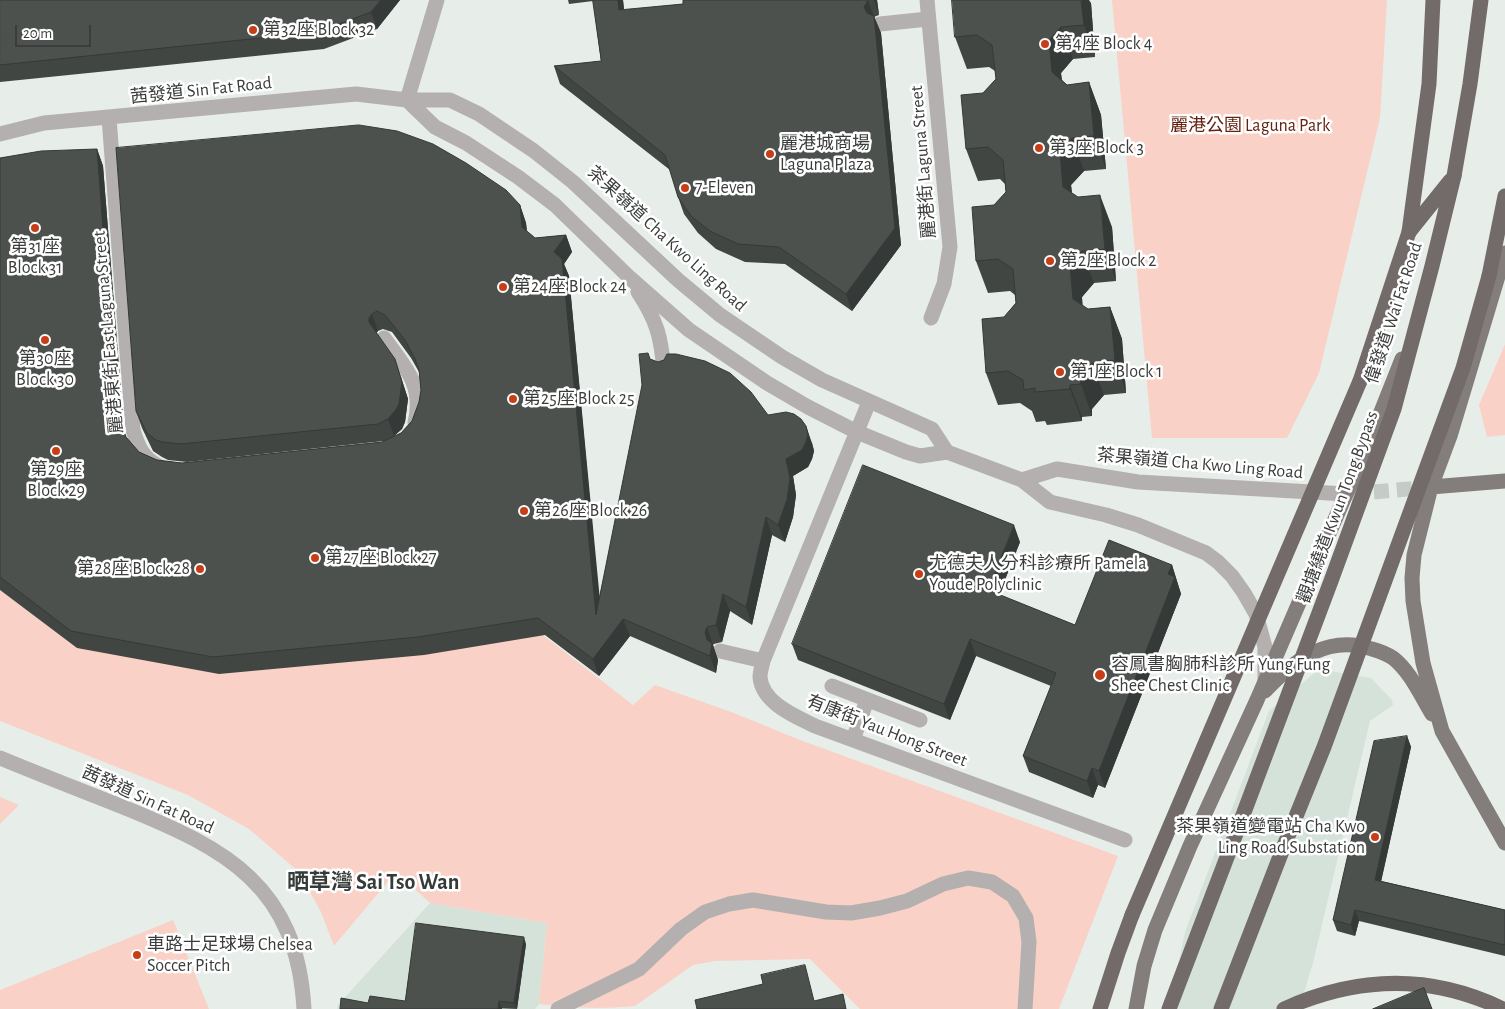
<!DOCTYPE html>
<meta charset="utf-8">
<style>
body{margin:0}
#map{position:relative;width:1505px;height:1009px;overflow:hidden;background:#e7eeea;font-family:"Alegreya Sans",sans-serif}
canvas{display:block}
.scale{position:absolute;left:15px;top:25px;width:76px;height:22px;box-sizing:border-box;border:2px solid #3b3d3c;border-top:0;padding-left:6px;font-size:15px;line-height:18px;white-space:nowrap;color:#3b3d3c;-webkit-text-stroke:4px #fff;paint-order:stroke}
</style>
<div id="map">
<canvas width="1505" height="1009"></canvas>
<div class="scale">20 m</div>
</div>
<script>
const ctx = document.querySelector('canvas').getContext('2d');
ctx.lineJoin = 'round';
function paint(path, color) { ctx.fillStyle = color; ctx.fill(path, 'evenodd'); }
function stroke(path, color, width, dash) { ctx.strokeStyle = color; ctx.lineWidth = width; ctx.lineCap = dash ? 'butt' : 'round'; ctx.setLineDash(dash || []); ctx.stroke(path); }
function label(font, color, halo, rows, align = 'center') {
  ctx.font = font + ' "Alegreya Sans","Noto Sans TC",sans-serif'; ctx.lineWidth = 5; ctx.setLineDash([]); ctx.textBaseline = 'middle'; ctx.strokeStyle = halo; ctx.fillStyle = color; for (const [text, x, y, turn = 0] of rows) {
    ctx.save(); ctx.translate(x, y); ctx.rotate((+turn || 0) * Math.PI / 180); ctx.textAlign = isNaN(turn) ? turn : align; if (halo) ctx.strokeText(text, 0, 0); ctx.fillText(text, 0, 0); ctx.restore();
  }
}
paint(new Path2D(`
 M 1319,669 L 1371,678 L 1392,700 L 1393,705 L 1370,721 L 1313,963 L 1299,1009 L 1169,1009 L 1185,932 L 1269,711 Z
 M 430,903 L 547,923 L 539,1004 L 535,1009 L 337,1009 L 338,1005 Z`), '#d4e2da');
paint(new Path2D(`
 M 1112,0 L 1387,0 L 1380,118 L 1319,373 L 1287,438 L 1152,438 Z
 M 1505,344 L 1505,435 L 1487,437 L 1479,405 Z
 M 0,590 L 77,648 L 543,635 L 633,705 L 655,685 L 734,713 L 800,740 L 1118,856 L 1059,1009 L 860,1009 L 810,959 L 715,961 L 693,965 L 635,1006 C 608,1009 567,1008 539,1004 L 547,923 L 430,903 L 396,872 L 334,946 L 321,912 L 299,872 L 249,829 L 188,795 L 0,721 Z
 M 0,797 L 19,805 L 0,824 Z
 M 173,920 L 209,1009 L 0,1009 L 0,990 Z`), '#f9d1c6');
stroke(new Path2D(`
 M 1351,494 L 1430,487`), '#c5cbc7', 15, [15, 8]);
stroke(new Path2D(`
 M 927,0 L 950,247 L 944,284 L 931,318
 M 880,24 L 928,19
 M 407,100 L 435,127 L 466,143 L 518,177 L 555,205 L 630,278 L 689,330 L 767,383 L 808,407 L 857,432 L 906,452 L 920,456 L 947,452 L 1022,480 L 1050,502 L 1106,515 L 1138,525 L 1206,553 L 1218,562 L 1232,576 L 1244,593 L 1256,614 L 1265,647 L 1265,680
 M 407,100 L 437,0
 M 109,118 L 133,430 C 138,446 143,459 159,466
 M 0,134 L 44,123 L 356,94 L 407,100 L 450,100 L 479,114 L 534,151 L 573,182 L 678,280 L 720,315 L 782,357 L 822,380 L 932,429 L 947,452
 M 638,292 C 657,321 661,337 664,370
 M 384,338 C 405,367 424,385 415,423
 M 869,402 L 763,661 C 762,666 760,672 760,677 C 762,703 795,716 815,726 L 1125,840
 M 1022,480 L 1057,469 L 1138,482 L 1346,494
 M 720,651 L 763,661
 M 832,686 L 920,720
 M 853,740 L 867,700
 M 0,758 C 41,775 82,791 123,807 C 227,849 297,886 304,1009
 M 558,1009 L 639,969 L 681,929 L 705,912 L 729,904 L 753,900 L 826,912 L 851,913 L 880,908 L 907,901 L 943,884 L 968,878 L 992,882 L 1013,896 L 1026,918 L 1029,942 L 1025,1009`), '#b3b0af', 15);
stroke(new Path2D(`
 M 1505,253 L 1450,436 L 1431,487 L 1414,555 L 1412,578 L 1413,601 L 1423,663 L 1442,731 L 1505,843
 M 1431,487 L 1505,481
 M 1265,691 C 1294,660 1328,634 1372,649 C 1379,651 1387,654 1393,658 C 1410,671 1421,696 1432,714
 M 1136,1009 L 1144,966 L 1155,930 L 1190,846 L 1257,700 L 1346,494 L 1358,470 L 1402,359`), '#837d7b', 15);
stroke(new Path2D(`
 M 1454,176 L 1470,84 L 1481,0
 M 1489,276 L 1505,196
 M 1360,381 L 1409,232 L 1429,84 L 1433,0
 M 1100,1009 L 1118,953 L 1132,915
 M 1169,1009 L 1237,831
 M 1221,1009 L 1284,846
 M 1284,1009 C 1357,976 1431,974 1503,1009`), '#726b69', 15);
stroke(new Path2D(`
 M 1409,232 L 1450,181
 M 1237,831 L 1331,581 L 1394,409 L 1432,266 L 1454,176
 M 1284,846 L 1324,747 L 1463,368 L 1489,276
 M 1132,915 L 1360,381`), '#726b69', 15);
paint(new Path2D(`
 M 0,0 L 400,0 L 377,29 L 324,49 L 0,82 Z
 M 568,0 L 623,0 L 624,10 L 683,4 L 683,0 L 877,0 L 879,15 L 874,17 L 881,33 L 901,245 L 852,311 L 785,264 L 745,262 L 716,249 L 698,233 L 684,214 L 678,197 L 670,170 L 560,84 L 554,66 L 601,61 L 593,1 L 569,4 Z
 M 1091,3 L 1095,57 L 1073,59 L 1061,73 L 1062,80 L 1067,85 L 1089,82 L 1101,115 L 1106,169 L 1084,171 L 1071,185 L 1072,193 L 1112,227 L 1116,281 L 1094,283 L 1082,297 L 1082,305 L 1088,309 L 1110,307 L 1122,339 L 1126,393 L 1104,395 L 1092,409 L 1092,416 L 1082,417 L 1082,421 L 1047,425 L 1045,421 L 1036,422 L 1032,411 L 1020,403 L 998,405 L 986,373 L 1004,317 L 1016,303 L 1015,295 L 1010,291 L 988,293 L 976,261 L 994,205 L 1006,192 L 1005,184 L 1000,179 L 978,181 L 966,149 L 983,93 L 996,79 L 995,71 L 989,67 L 967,69 L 955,37 Z
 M 97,149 L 103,166 L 124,430 L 126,437 L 139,452 L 157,460 L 182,463 L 382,442 L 384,441 L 187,462 L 168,460 L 162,457 L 153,451 L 142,428 L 136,411 L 520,205 L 526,223 L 527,231 L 535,238 L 566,235 L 572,252 L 564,264 L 569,276 L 599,599 L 650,359 L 768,415 L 812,443 L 814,451 L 812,459 L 808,467 L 793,476 L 796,495 L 793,517 L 785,542 L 772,535 L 752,625 L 730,611 L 722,642 L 714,644 L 713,645 L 718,660 L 716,673 L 630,636 L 599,676 L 545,635 L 424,655 L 219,674 L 77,648 L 0,590 L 0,158 ZM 383,329 L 392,332 L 411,358 L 419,372 L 421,390 L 419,402 L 412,421 L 401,433 L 394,436 L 402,429 L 405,422 L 408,399 L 401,377 L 376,333 L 378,331 Z
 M 1020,542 L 999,595 L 1075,625 L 1172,565 L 1181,594 L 1105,788 L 1098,785 L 1093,798 L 1029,772 L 1023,756 L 1051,686 L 976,656 L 950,720 L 798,660 L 792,644 Z
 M 1407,736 L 1411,747 L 1381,881 L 1505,910 L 1505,956 L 1359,921 L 1355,936 L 1337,931 L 1333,920 Z
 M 526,944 L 517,1009 L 368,1003 L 405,1001 Z`), '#414643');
paint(new Path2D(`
 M 381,0 L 400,0 L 377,29 L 371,12 Z
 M 618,0 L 623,0 L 626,28 L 619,10 Z
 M 868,0 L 874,17 L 871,24 L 864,7 Z
 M 874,0 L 877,0 L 879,15 Z
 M 1081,0 L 1089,0 L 1091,3 L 1095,57 L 1084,25 Z
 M 874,16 L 881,33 L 901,245 L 852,311 L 846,294 Z
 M 1061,27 L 1073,59 L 1061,73 L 1064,104 L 1052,72 L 1049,40 Z
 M 1089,82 L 1101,115 L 1106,169 L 1094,136 Z
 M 1072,138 L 1084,171 L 1071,185 L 1075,219 L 1063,187 L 1060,152 Z
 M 97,149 L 103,166 L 124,431 L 117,413 Z
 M 1100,195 L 1112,227 L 1116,281 L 1105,249 Z
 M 520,205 L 526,223 L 528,244 L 522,227 Z
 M 566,235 L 572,252 L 564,264 L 569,276 L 603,632 L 596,615 L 554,252 Z
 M 1082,251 L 1094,283 L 1082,297 L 1085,331 L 1073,299 L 1070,265 Z
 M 1110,307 L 1122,339 L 1126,393 L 1115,360 Z
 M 372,314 L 378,331 L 375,335 L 369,322 L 369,318 Z
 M 395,359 L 408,399 L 405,422 L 402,429 L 394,436 L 388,419 Z
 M 1092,363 L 1104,395 L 1092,409 L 1092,416 L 1081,384 L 1080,377 Z
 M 1070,385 L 1082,417 L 1082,421 L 1070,389 Z
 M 806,426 L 812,443 L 814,451 L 812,459 L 808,467 L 793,476 L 796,495 L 793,517 L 785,542 L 778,525 L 786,459 Z
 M 766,517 L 772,535 L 752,625 L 746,607 Z
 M 1014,525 L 1020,542 L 994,607 L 988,590 Z
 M 1172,565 L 1181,594 L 1105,788 L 1099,771 Z
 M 723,594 L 730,611 L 722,642 L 716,625 Z
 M 623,619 L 630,636 L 599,676 L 593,659 Z
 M 707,627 L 718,660 L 716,673 L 710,656 L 705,632 Z
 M 970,639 L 976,656 L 950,720 L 944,704 Z
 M 1407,736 L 1411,747 L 1379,891 L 1375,880 Z
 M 1092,768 L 1098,785 L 1093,798 L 1087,781 Z
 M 1355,910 L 1359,921 L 1355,936 L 1351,925 Z
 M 524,937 L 526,944 L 517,1009 L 514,1003 Z
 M 499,1001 L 502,1008 L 502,1009 L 498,1009 Z`), '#353937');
const building = new Path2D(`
 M 0,0 L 381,0 L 371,12 L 318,32 L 0,65 Z
 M 593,0 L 618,0 L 619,10 L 683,4 L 683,0 L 868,0 L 864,7 L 867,13 L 874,16 L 895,228 L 846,294 L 779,247 L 738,244 L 710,231 L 691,216 L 678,197 L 665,155 L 554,66 L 601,61 Z
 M 952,0 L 1081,0 L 1084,25 L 1061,27 L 1049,40 L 1052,72 L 1067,85 L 1089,82 L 1094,136 L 1072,138 L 1060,152 L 1063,187 L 1078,197 L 1100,195 L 1105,249 L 1082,251 L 1070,265 L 1073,299 L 1088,309 L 1110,307 L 1115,360 L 1092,363 L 1080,377 L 1081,384 L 1070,385 L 1070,389 L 1035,392 L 1035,388 L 1024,390 L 1023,380 L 1008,371 L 986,373 L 982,319 L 1004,317 L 1016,303 L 1013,269 L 998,259 L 976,261 L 972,207 L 994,205 L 1006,192 L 1003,160 L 988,147 L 966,149 L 961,95 L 983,93 L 996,79 L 992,45 L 977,35 L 955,37 Z
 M 359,125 L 397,131 L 433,144 L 466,163 L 506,190 L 520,205 L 522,227 L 535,238 L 566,235 L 554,252 L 562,259 L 596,615 L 642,385 L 639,354 L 648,353 L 650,359 L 658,362 L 664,360 L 667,354 L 676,354 L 705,361 L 730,373 L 751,392 L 768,415 L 786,412 L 794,414 L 801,419 L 806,426 L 808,434 L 806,442 L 802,450 L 786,459 L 790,478 L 787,500 L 778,525 L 766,517 L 746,607 L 723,594 L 716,625 L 707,627 L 705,632 L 707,640 L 712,643 L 710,656 L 623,619 L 593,659 L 538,618 L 418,637 L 213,657 L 71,631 L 0,577 L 0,158 L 41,151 L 97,149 L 117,413 L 126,437 L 139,452 L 157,460 L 182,463 L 382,442 L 401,433 L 412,421 L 419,402 L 421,390 L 419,370 L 415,359 L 405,340 L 385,315 L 377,311 L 372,314 L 369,318 L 369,322 L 395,359 L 402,382 L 399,404 L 395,411 L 388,419 L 378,424 L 181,444 L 162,442 L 156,440 L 147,433 L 136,411 L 116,148 Z
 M 863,465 L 1014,525 L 988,590 L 1075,625 L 1109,540 L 1172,565 L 1168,574 L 1175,577 L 1099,771 L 1092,768 L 1087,781 L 1023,756 L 1056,673 L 970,639 L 944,704 L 792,644 Z
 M 1407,736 L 1375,880 L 1505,910 L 1505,945 L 1355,910 L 1351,925 L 1333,920 L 1374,741 Z
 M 416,923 L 524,937 L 514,1003 L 499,1001 L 498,1009 L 340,1009 L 341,998 L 368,1003 L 370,996 L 405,1001 Z
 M 805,965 L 814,1001 L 843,994 L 846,1009 L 697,1009 L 695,1000 L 763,984 L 761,975 Z
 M 1424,988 L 1432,1009 L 1373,1009 Z`);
paint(building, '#4c514e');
stroke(building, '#353937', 1);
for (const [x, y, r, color] of [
 [253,30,5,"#c63d18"],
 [1045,44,5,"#c63d18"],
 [1039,148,5,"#c63d18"],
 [770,154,5,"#c63d18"],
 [685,188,5,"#c63d18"],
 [35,228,5,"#c63d18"],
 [1050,261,5,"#c63d18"],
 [503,287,5,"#c63d18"],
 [45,340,5,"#c63d18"],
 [1060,372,5,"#c63d18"],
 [513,399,5,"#c63d18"],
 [56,451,5,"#c63d18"],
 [524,511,5,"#c63d18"],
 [315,558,5,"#c63d18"],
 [200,569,5,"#c63d18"],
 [919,574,5,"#c63d18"],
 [1100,675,6,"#c63d18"],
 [1375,837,5,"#c63d18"],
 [137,955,5,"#c63d18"]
]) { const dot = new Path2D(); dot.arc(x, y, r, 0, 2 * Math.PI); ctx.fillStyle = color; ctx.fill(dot); stroke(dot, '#fff', 2); }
label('18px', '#3b3d3c', '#fff', [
 ["第32座 Block 32",263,30],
 ["第4座 Block 4",1055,44],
 ["麗港城商場",780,144],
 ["Laguna Plaza",780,165],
 ["第3座 Block 3",1049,148],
 ["7-Eleven",695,188],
 ["第31座",35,247,"center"],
 ["Block 31",35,268,"center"],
 ["第2座 Block 2",1060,261],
 ["第24座 Block 24",513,287],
 ["第30座",45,359,"center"],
 ["Block 30",45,380,"center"],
 ["第1座 Block 1",1070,372],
 ["第25座 Block 25",523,399],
 ["第29座",56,470,"center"],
 ["Block 29",56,491,"center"],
 ["第26座 Block 26",534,511],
 ["第27座 Block 27",325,558],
 ["尤德夫人分科診療所 Pamela",929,564],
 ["Youde Polyclinic",929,585],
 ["第28座 Block 28",190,569,"right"],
 ["容鳳書胸肺科診所 Yung Fung",1111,665],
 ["Shee Chest Clinic",1111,686],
 ["茶果嶺道變電站 Cha Kwo",1365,827,"right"],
 ["Ling Road Substation",1365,848,"right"],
 ["車路士足球場 Chelsea",147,945],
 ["Soccer Pitch",147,966]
], 'left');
label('18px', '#3b3d3c', '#fff', [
 ["茜發道 Sin Fat Road",201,90,-6],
 ["麗港街 Laguna Street",923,162,-95],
 ["茶果嶺道 Cha Kwo Ling Road",667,239,42],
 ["偉發道 Wai Fat Road",1394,313,-72],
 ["麗港東街 East Laguna Street",108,332,-95],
 ["茶果嶺道 Cha Kwo Ling Road",1200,464,5],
 ["觀塘繞道 Kwun Tong Bypass",1338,507,-70],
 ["有康街 Yau Hong Street",887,731,21],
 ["茜發道 Sin Fat Road",148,800,24]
]);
label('18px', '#652212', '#fff', [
 ["麗港公園 Laguna Park",1250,126]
]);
label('bold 22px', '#353b38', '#fff', [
 ["晒草灣 Sai Tso Wan",373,882]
]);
</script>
